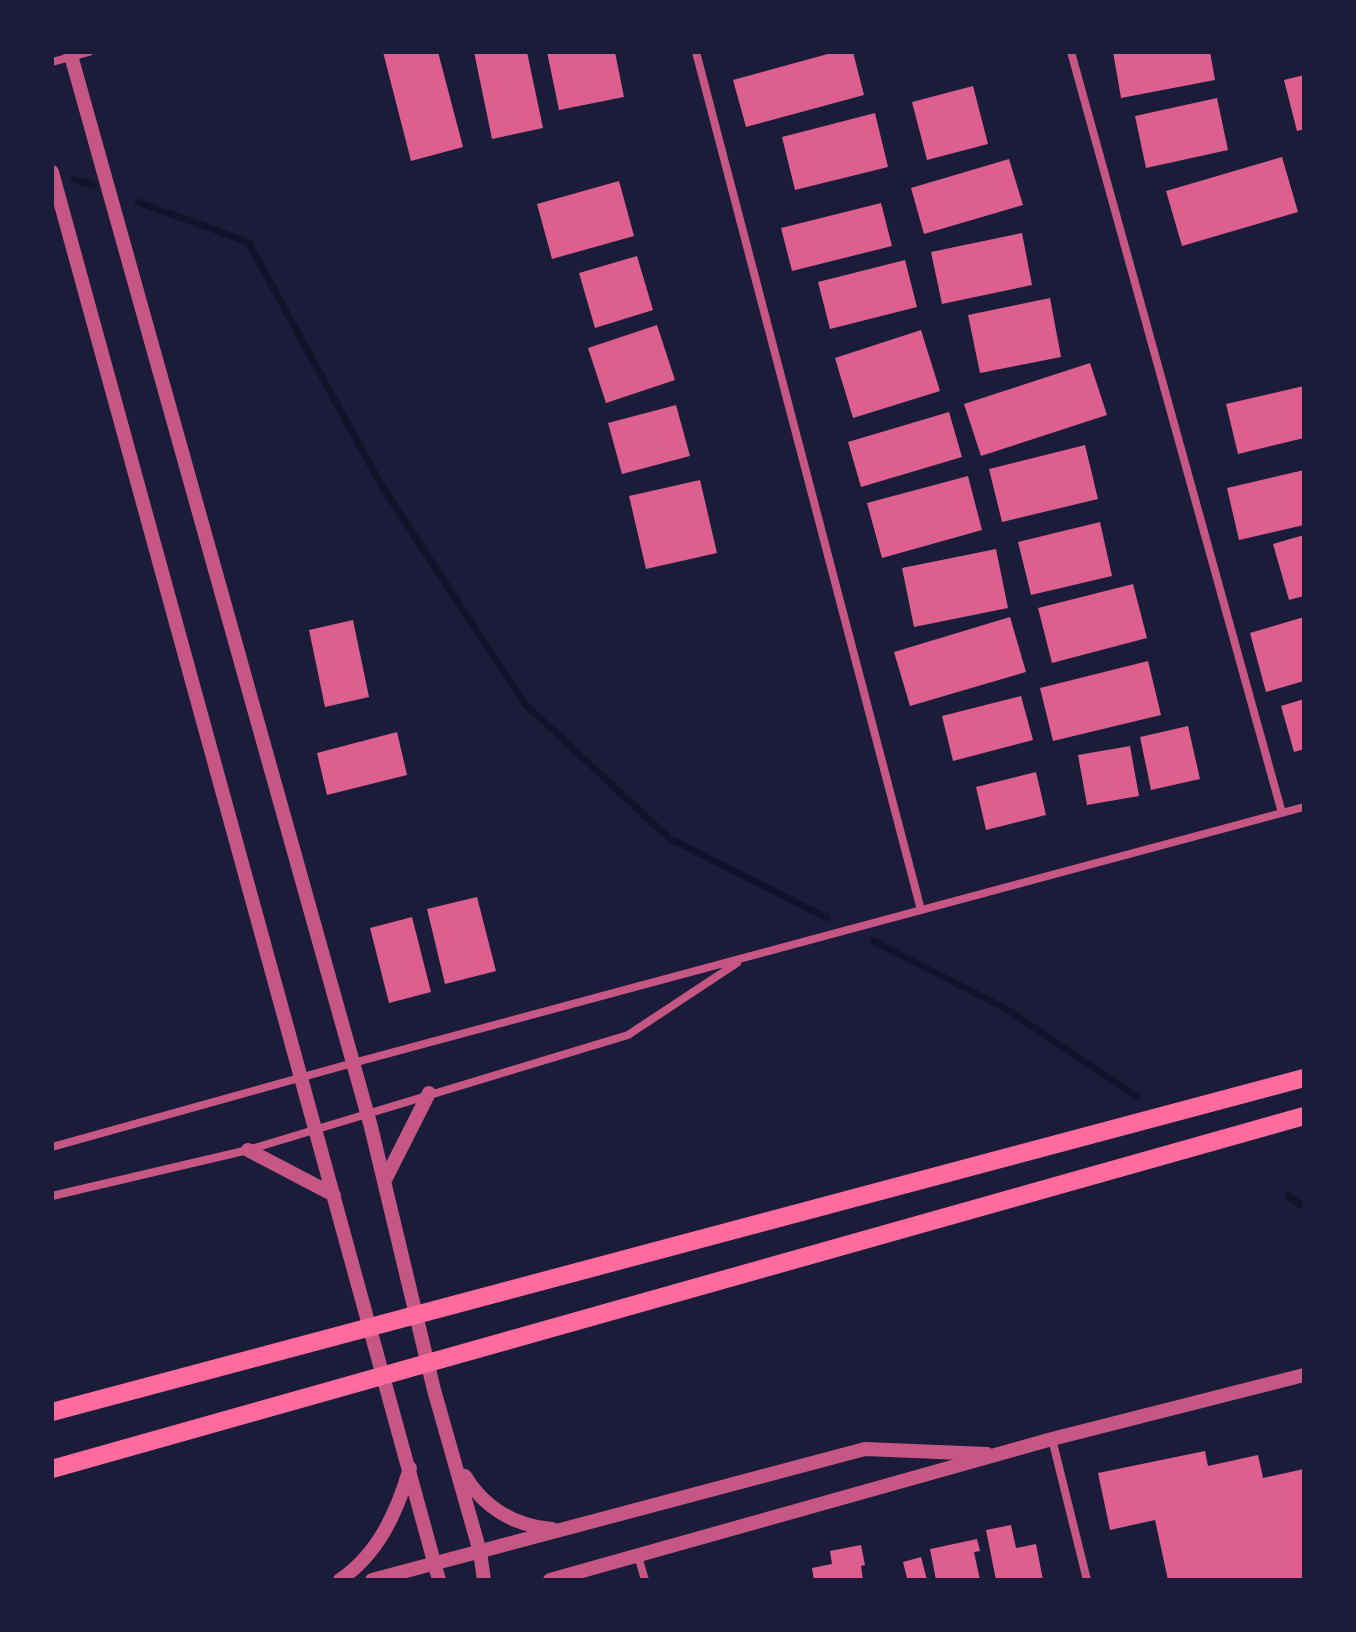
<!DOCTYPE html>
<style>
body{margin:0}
#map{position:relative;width:1356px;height:1632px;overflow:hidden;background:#1b1b3a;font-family:"Varela Round",sans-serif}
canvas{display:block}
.frame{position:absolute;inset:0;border:54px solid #1b1b3a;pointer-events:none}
</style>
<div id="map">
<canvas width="1356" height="1632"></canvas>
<div class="frame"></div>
</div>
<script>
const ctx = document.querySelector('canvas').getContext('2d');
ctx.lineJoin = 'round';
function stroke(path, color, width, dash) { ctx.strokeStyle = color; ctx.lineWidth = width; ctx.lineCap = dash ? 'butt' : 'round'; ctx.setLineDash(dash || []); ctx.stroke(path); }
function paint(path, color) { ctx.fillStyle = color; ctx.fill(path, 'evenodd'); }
stroke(new Path2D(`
 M 74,179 L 93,185
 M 138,202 L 248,242 L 383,488 L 525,704 L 669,838 L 827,918
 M 873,941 L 1005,1008 L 1136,1096
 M 1288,1196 L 1304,1207`), '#12122b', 7);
paint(new Path2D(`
 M 383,52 L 438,52 L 463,147 L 411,161 Z
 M 474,52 L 527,52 L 543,128 L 492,139 Z
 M 547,52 L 615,52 L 624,97 L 559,110 Z
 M 835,52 L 853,52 L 864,95 L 746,127 L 733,80 Z
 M 1113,52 L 1210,52 L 1215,80 L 1121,98 Z
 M 1304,75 L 1304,129 L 1297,131 L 1284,80 Z
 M 973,86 L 988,144 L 927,160 L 912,102 Z
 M 1217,98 L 1228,150 L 1146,168 L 1135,116 Z
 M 875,113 L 888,167 L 795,190 L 782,137 Z
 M 1282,157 L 1298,212 L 1182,246 L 1166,191 Z
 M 1009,159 L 1023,205 L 924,234 L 911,188 Z
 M 619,181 L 634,236 L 552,259 L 537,204 Z
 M 881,203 L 892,246 L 792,271 L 781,228 Z
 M 1022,233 L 1032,285 L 942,304 L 931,252 Z
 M 637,256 L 653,310 L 595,328 L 579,273 Z
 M 905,260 L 917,307 L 830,329 L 818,282 Z
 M 1050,298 L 1061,357 L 980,373 L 968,315 Z
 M 657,325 L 675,380 L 606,403 L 588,348 Z
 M 921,330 L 940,391 L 853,418 L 835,358 Z
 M 1090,363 L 1107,415 L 981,456 L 964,404 Z
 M 1304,386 L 1304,438 L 1238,454 L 1226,404 Z
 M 676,405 L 690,456 L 622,474 L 608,423 Z
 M 949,412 L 962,457 L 861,487 L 848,442 Z
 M 1085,445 L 1098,499 L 1002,522 L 989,469 Z
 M 1304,470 L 1304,525 L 1239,540 L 1227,488 Z
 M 968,476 L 982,530 L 882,558 L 867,503 Z
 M 700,480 L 717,553 L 646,569 L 629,496 Z
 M 1100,522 L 1112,576 L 1031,595 L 1018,542 Z
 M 1304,535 L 1304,596 L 1289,600 L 1273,544 Z
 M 996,549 L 1008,608 L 914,627 L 902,568 Z
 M 1133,584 L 1147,638 L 1052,663 L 1038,608 Z
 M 1010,617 L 1026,672 L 910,706 L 894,652 Z
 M 1304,617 L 1304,681 L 1266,692 L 1250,633 Z
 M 353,620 L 369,697 L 325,707 L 309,630 Z
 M 1148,661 L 1161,715 L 1053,741 L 1040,688 Z
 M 1021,696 L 1033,740 L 953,761 L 942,716 Z
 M 1304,699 L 1304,749 L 1294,752 L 1281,706 Z
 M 1188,726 L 1200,779 L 1151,790 L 1140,737 Z
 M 397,732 L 407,775 L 327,795 L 317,753 Z
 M 1130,746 L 1139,796 L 1087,805 L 1078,755 Z
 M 1036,772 L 1046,815 L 986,830 L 976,787 Z
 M 477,897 L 496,971 L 445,984 L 427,909 Z
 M 412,917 L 431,992 L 389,1003 L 370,928 Z
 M 1205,1451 L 1208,1466 L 1258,1455 L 1263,1478 L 1304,1469 L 1304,1580 L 1168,1580 L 1155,1520 L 1110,1530 L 1098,1473 Z
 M 1011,1525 L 1016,1548 L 1036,1544 L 1043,1580 L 996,1580 L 986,1530 Z
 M 977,1539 L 980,1551 L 974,1552 L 980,1580 L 936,1580 L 930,1549 Z
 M 861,1545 L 865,1565 L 861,1566 L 863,1580 L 814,1580 L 812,1568 L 832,1564 L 830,1551 Z
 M 921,1557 L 927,1580 L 901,1580 L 907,1578 L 903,1562 Z`), '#dd5f8e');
stroke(new Path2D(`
 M 696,52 L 921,910
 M 1071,52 L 1282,813
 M 52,62 L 89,52
 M 52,1147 L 353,1063 L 1304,807
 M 52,1196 L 248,1150 L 628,1035 L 737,963
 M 1052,1439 L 1087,1580
 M 638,1556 L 645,1580`), '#c65784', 8);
stroke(new Path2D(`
 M 70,52 L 371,1127 L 434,1390 L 480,1552 L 484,1580
 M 52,172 L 439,1580
 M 248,1150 L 334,1195
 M 385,1180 L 429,1093
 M 465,1476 C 484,1508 515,1526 552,1529
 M 340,1580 C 379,1553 397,1512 410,1468
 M 372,1580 L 865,1449 L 987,1454
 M 550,1580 L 1052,1439 L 1304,1375`), '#c65784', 14);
stroke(new Path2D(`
 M 52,1412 L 1304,1078
 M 52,1469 L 1304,1116`), '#ff6b9d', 18);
</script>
